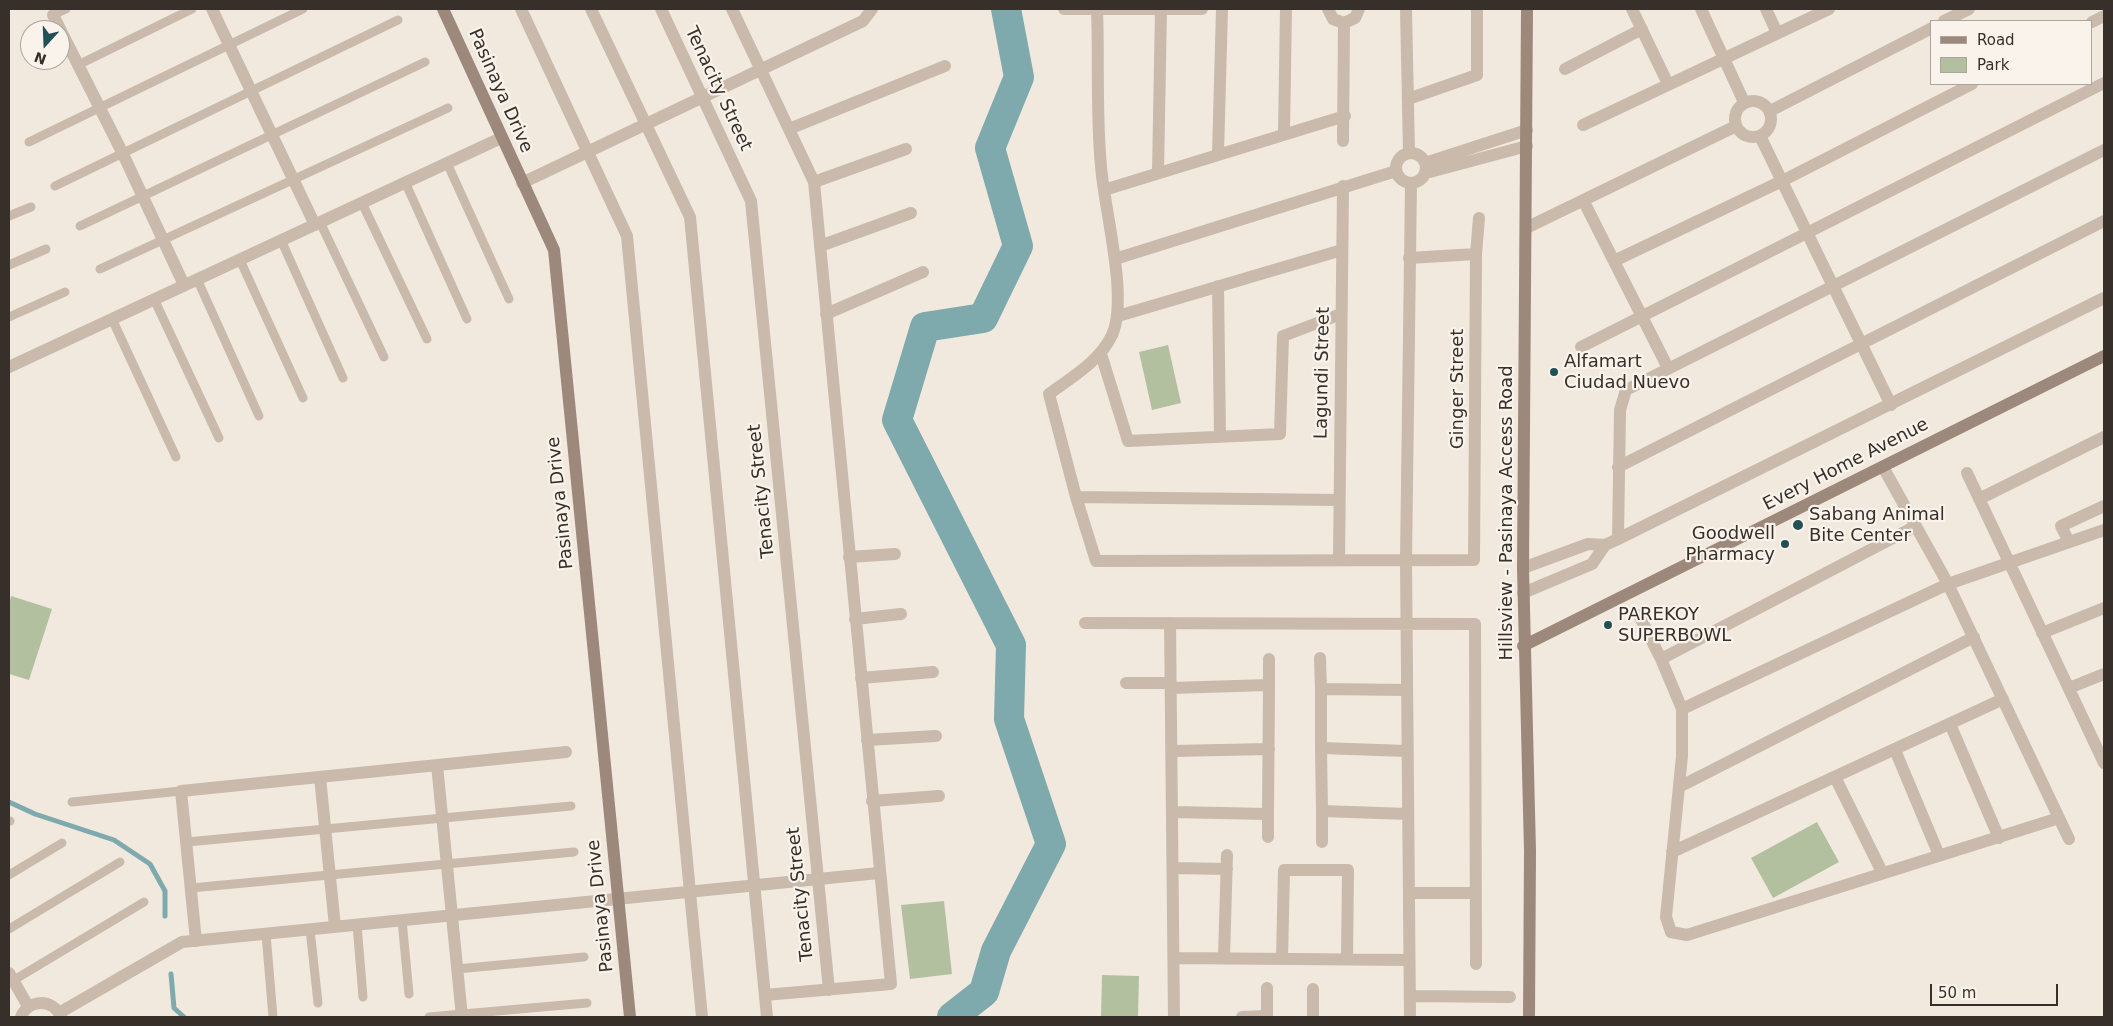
<!DOCTYPE html>
<style>
body{margin:0}
#map{position:relative;width:2113px;height:1026px;overflow:hidden;background:#f1e9de;font-family:"DejaVu Sans",sans-serif}
canvas{display:block}
.frame{position:absolute;inset:0;border:10px solid #372f2a;pointer-events:none}
.legend{position:absolute;left:1930px;top:20px;width:162px;height:65px;box-sizing:border-box;background:#f9f3eb;border:1px solid #aba59e;margin:0;padding:6px 9px;list-style:none;font-size:15px;color:#372f2a}
.legend li{display:flex;align-items:center;gap:10px;height:25px}
.legend b{width:25px;border:1px solid #aba59e}
.north{position:absolute;left:20px;top:20px;width:50px;height:50px;box-sizing:border-box;background:#f9f3eb;border:1px solid #aba59e;border-radius:50%;rotate:200deg;font-size:14px;font-weight:700;line-height:20px;text-align:center;color:#372f2a}
.north::after{content:'';display:block;margin:auto;width:18px;height:22px;background:#215157;clip-path:polygon(50% 0,100% 100%,50% 72%,0 100%)}
.scale{position:absolute;left:1930px;top:984px;width:128px;height:22px;box-sizing:border-box;border:2px solid #372f2a;border-top:0;padding-left:6px;font-size:15px;line-height:18px;white-space:nowrap;color:#372f2a;-webkit-text-stroke:4px #f9f3eb;paint-order:stroke}
</style>
<div id="map">
<canvas width="2113" height="1026"></canvas>
<div class="frame"></div>
<ul class="legend">
<li><b style="height:6px;background:#9d897c"></b>Road</li>
<li><b style="height:14px;background:#b3c09f"></b>Park</li>
</ul>
<div class="north">N</div>
<div class="scale">50 m</div>
</div>
<script>
const ctx = document.querySelector('canvas').getContext('2d');
ctx.lineJoin = 'round';
function paint(path, color) { ctx.fillStyle = color; ctx.fill(path, 'evenodd'); }
function stroke(path, color, width, dash) { ctx.strokeStyle = color; ctx.lineWidth = width; ctx.lineCap = dash ? 'butt' : 'round'; ctx.setLineDash(dash || []); ctx.stroke(path); }
function label(font, color, halo, rows, align = 'center') {
  ctx.font = font + ' "DejaVu Sans",sans-serif'; ctx.lineWidth = 4.5; ctx.setLineDash([]); ctx.textBaseline = 'middle'; ctx.strokeStyle = halo; ctx.fillStyle = color; for (const [text, x, y, turn = 0] of rows) {
    ctx.save(); ctx.translate(x, y); ctx.rotate((+turn || 0) * Math.PI / 180); ctx.textAlign = isNaN(turn) ? turn : align; if (halo) ctx.strokeText(text, 0, 0); ctx.fillText(text, 0, 0); ctx.restore();
  }
}
paint(new Path2D(`
 M 1168,345 L 1181,403 L 1152,410 L 1139,352 Z
 M 11,596 L 52,609 L 29,680 L 9,674 L 9,605 Z
 M 1817,822 L 1839,862 L 1773,898 L 1751,858 Z
 M 944,901 L 952,974 L 910,979 L 901,905 Z
 M 1102,975 L 1139,976 L 1138,1017 L 1101,1017 Z`), '#b3c09f');
stroke(new Path2D(`
 M 9,802 L 35,814 L 114,840 L 150,864 L 165,891 L 165,916
 M 171,974 L 174,1008 L 184,1017`), '#7ea9ad', 5);
stroke(new Path2D(`
 M 952,1017 L 984,992 L 996,951 L 1051,844 L 1009,719 L 1011,645 L 897,420 L 925,327 L 983,318 L 1018,246 L 990,148 L 1019,77 L 1006,9`), '#7ea9ad', 30);
stroke(new Path2D(`
 M 53,15 L 66,9
 M 78,65 L 192,9
 M 29,142 L 303,9
 M 447,163 L 509,299
 M 405,182 L 467,319
 M 55,186 L 398,20
 M 362,203 L 427,339
 M 9,216 L 31,207
 M 320,222 L 384,357
 M 80,226 L 425,62
 M 281,240 L 343,378
 M 240,260 L 303,398
 M 9,265 L 46,249
 M 100,269 L 448,108
 M 197,279 L 259,416
 M 154,299 L 219,438
 M 9,317 L 65,292
 M 112,319 L 176,457
 M 72,802 L 181,791
 M 9,821 L 10,821
 M 187,842 L 571,806
 M 9,875 L 62,843
 M 191,888 L 574,852
 M 402,920 L 409,994
 M 357,925 L 363,997
 M 9,929 L 120,862
 M 310,929 L 318,1003
 M 266,934 L 273,1017
 M 457,969 L 584,957
 M 9,983 L 144,902
 M 429,1017 L 587,1003`), '#c9baab', 9);
stroke(new Path2D(`
 M 212,9 L 315,225
 M 521,9 L 627,236 L 702,1017
 M 591,9 L 690,217 L 767,1017
 M 661,9 L 751,201 L 829,990
 M 732,9 L 814,182 L 891,984 L 765,995
 M 1064,9 L 1202,9
 M 1328,9 L 1333,19 L 1344,23 L 1355,18 L 1359,9
 M 1406,9 L 1409,153
 M 1632,9 L 1668,84
 M 1701,9 L 1744,102
 M 1766,9 L 1777,33
 M 1097,10 C 1099,62 1096,115 1101,166 C 1104,209 1129,298 1112,335 C 1100,361 1072,377 1049,394 L 1076,497 L 1096,561 L 1474,560 L 1476,254 L 1479,218
 M 53,15 L 123,154 L 184,285
 M 1944,21 L 1969,9
 M 2092,22 L 2104,16
 M 1565,69 L 1642,29
 M 1408,99 L 1477,75 L 1477,9
 M1735 119a18 18 0 1 1 36 0a18 18 0 1 1-36 0Z
 M 1770,111 L 1932,28
 M 1583,125 L 1829,9
 M 789,129 L 945,66
 M 1284,134 L 1286,9
 M 1760,136 L 1891,405
 M 1343,141 L 1344,23
 M1396 168a15 15 0 1 1 30 0a15 15 0 1 1-30 0Z
 M 1218,154 L 1222,9
 M 1425,163 L 1527,130
 M 1158,173 L 1161,9
 M 1426,173 L 1527,146
 M 814,182 L 906,149
 M 522,183 L 863,21 L 872,9
 M 1104,190 L 1345,116
 M 1583,200 L 1668,368
 M 1526,228 L 1736,126
 M 820,246 L 911,213
 M 1409,258 L 1476,254
 M 1115,259 L 1396,171
 M 1614,261 L 1782,181 L 1972,84
 M 1218,286 L 1220,436
 M 826,314 L 923,272
 M 1118,316 L 1342,250
 M 1581,347 L 2104,83
 M 1101,354 L 1128,441 L 1280,434 L 1283,336 L 1341,314
 M 9,367 L 501,138
 M 1618,467 L 2104,221
 M 1883,467 L 1948,584 L 2069,839
 M 1967,473 L 2104,763
 M 1076,497 L 1339,500
 M 1979,499 L 2104,437
 M 1618,539 L 1620,410 L 1626,390 L 2104,150
 M 2069,542 L 2061,526 L 2104,506
 M 849,557 L 895,554
 M 1339,560 L 1343,186
 M 1523,568 L 1588,544 L 1605,545
 M 1523,593 L 1592,564 L 1605,545 L 1618,539 L 2104,298
 M 1639,615 L 1661,659 L 1682,709 L 1682,756 L 1666,917 L 1671,932 L 1687,935 L 2059,818
 M 855,619 L 901,614
 M 1085,623 L 1475,624 L 1476,964
 M 1170,623 L 1174,1017
 M 2042,633 L 2104,608
 M 1320,658 L 1321,689
 M 1661,659 L 1916,526
 M 861,678 L 933,672
 M 1126,683 L 1170,683
 M 1269,685 L 1269,659
 M 1171,688 L 1269,685 L 1268,814 L 1172,812
 M 2069,688 L 2104,674
 M 1682,709 L 1948,584 L 2104,530
 M 1950,724 L 1999,838
 M 867,740 L 936,736
 M 1321,748 L 1322,811 L 1408,814
 M 1895,750 L 1939,855
 M 1172,751 L 1269,749
 M 1407,751 L 1321,748 L 1321,689 L 1407,690
 M 437,765 L 462,1017
 M 320,777 L 335,927
 M 1835,777 L 1882,872
 M 1679,787 L 1974,637
 M 872,801 L 939,796
 M 1322,811 L 1322,842
 M 1268,837 L 1268,814
 M 1672,852 L 2003,699
 M 1173,868 L 1227,869
 M 1409,893 L 1475,893
 M 196,941 L 181,791 L 566,752
 M 1174,958 L 1409,960
 M 1224,958 L 1227,855
 M 1282,959 L 1284,870 L 1348,870 L 1347,959
 M 9,973 L 28,1006
 M 1267,988 L 1267,1017
 M 1313,989 L 1313,1017
 M 1410,996 L 1510,997
 M 59,1013 L 182,942 L 879,873
 M 21,1017 C 28,999 53,998 61,1017
 M 1242,1017 L 1267,1016
 M 1410,1017 L 1406,560 L 1411,183`), '#c9baab', 12);
stroke(new Path2D(`
 M 443,9 L 554,250 L 630,1017
 M 1527,9 L 1523,568 L 1530,851 L 1529,1017
 M 1523,646 L 2104,356`), '#9d897c', 12);
for (const [x, y, r, color] of [
 [1554,372,5,"#215157"],
 [1798,525,6,"#215157"],
 [1785,544,5,"#215157"],
 [1608,625,5,"#215157"]
]) { const dot = new Path2D(); dot.arc(x, y, r, 0, 2 * Math.PI); ctx.fillStyle = color; ctx.fill(dot); stroke(dot, '#f9f3eb', 2); }
label('18px', '#372f2a', '#f9f3eb', [
 ["Tenacity Street",718,89,65],
 ["Pasinaya Drive",500,91,66],
 ["Lagundi Street",1323,373,-89],
 ["Ginger Street",1458,389,-90],
 ["Every Home Avenue",1846,465,-27],
 ["Tenacity Street",762,491,-96],
 ["Pasinaya Drive",561,503,-96],
 ["Hillsview - Pasinaya Access Road",1507,513,-90],
 ["Tenacity Street",801,894,-96],
 ["Pasinaya Drive",601,906,-96]
]);
label('18px', '#372f2a', '#f9f3eb', [
 ["Alfamart",1564,362],
 ["Ciudad Nuevo",1564,383],
 ["Sabang Animal",1809,515],
 ["Bite Center",1809,536],
 ["Goodwell",1775,534,"right"],
 ["Pharmacy",1775,555,"right"],
 ["PAREKOY",1618,615],
 ["SUPERBOWL",1618,636]
], 'left');
</script>
